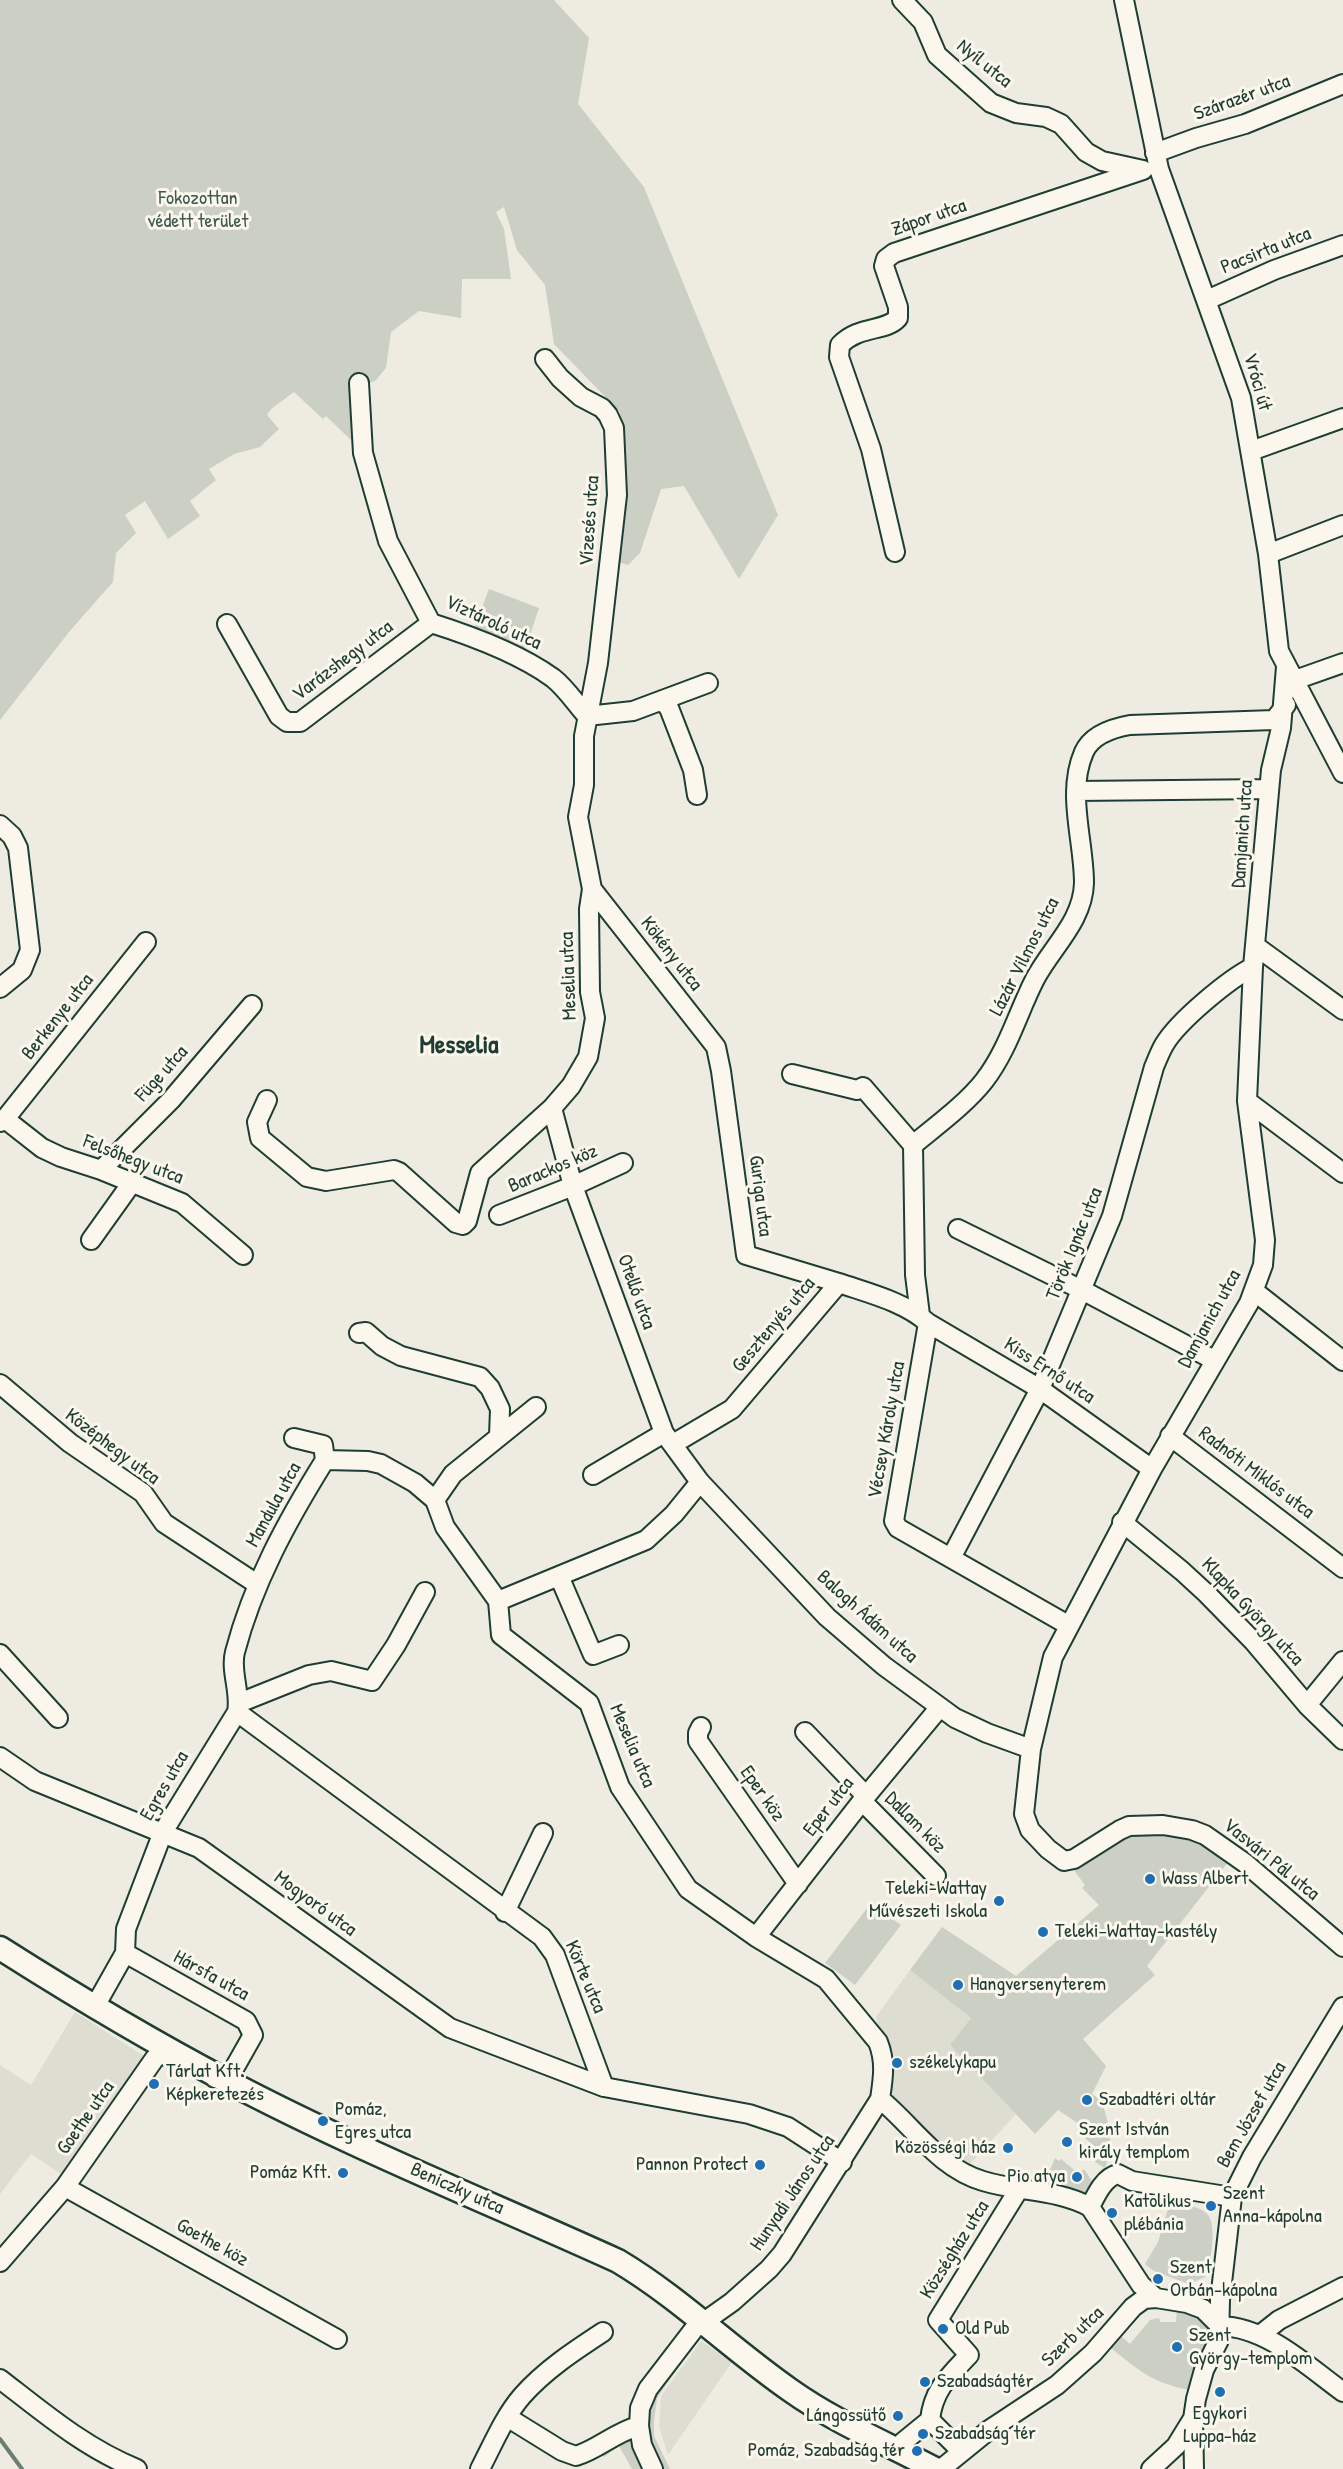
<!DOCTYPE html>
<meta charset="utf-8">
<style>
body{margin:0}
canvas{display:block;background:#eeece1}
</style>
<canvas width="1343" height="2469"></canvas>
<script>
const ctx = document.querySelector('canvas').getContext('2d');
ctx.lineJoin = 'round';
function paint(path, color) { ctx.fillStyle = color; ctx.fill(path, 'evenodd'); }
function stroke(path, color, width, dash) { ctx.strokeStyle = color; ctx.lineWidth = width; ctx.lineCap = dash ? 'butt' : 'round'; ctx.setLineDash(dash || []); ctx.stroke(path); }
function label(font, color, halo, rows, align = 'center') {
  ctx.font = font + ' "Patrick Hand",sans-serif'; ctx.lineWidth = 6; ctx.setLineDash([]); ctx.textBaseline = 'middle'; ctx.strokeStyle = halo; ctx.fillStyle = color; for (const [text, x, y, turn = 0] of rows) {
    ctx.save(); ctx.translate(x, y); ctx.rotate((+turn || 0) * Math.PI / 180); ctx.textAlign = isNaN(turn) ? turn : align; if (halo) ctx.strokeText(text, 0, 0); ctx.fillText(text, 0, 0); ctx.restore();
  }
}
paint(new Path2D(`
 M 910,1970 L 971,2018 L 950,2045 L 1016,2114 L 968,2166 L 954,2158 L 893,2101 L 888,2052 L 880,2034 L 876,2017 Z
 M 75,2012 L 150,2060 L 70,2180 L 31,2154 L 0,2194 L 0,2065 L 31,2085 Z
 M 701,2341 L 732,2362 L 668,2455 L 659,2427 L 661,2396 Z`), '#ddddd2');
paint(new Path2D(`
 M 0,0 L 554,0 L 589,38 L 578,104 L 644,187 L 778,515 L 739,579 L 684,486 L 661,489 L 640,553 L 628,565 L 618,562 L 620,412 L 554,344 L 545,285 L 517,250 L 504,207 L 496,212 L 504,229 L 511,279 L 462,279 L 461,318 L 419,311 L 391,332 L 386,368 L 375,381 L 366,384 L 356,397 L 353,442 L 326,416 L 323,419 L 294,392 L 271,409 L 267,415 L 279,429 L 260,447 L 234,454 L 209,469 L 216,480 L 190,501 L 200,516 L 168,539 L 145,501 L 125,515 L 136,533 L 116,553 L 113,582 L 69,632 L 0,720 Z
 M 489,589 L 539,608 L 523,656 L 473,632 Z
 M 1130,1833 L 1187,1834 L 1229,1861 L 1147,1966 L 1155,1975 L 1083,2039 L 1106,2066 L 1092,2094 L 1101,2100 C 1109,2123 1115,2144 1105,2168 L 1095,2162 L 1099,2150 L 1081,2135 L 1083,2132 L 1080,2129 L 1082,2126 L 1058,2110 L 1035,2134 L 950,2045 L 971,2018 L 910,1970 L 942,1927 L 1016,1976 L 1099,1905 L 1082,1888 L 1085,1885 L 1073,1869 Z
 M 871,1903 L 901,1925 L 855,1985 L 825,1963 Z
 M 1055,2158 L 1059,2161 L 1061,2159 L 1079,2174 L 1084,2169 L 1096,2187 L 1088,2196 L 1043,2187 Z
 M 1181,2204 C 1191,2206 1201,2207 1208,2215 C 1217,2226 1211,2264 1205,2277 L 1189,2284 L 1154,2271 L 1145,2264 L 1158,2242 L 1168,2209 Z
 M 1177,2308 L 1203,2317 L 1215,2332 L 1190,2390 C 1153,2383 1139,2371 1111,2348 L 1122,2337 L 1130,2344 L 1150,2320 L 1159,2318 L 1160,2322 L 1176,2322 Z
 M 696,2342 L 657,2398 L 654,2421 L 654,2436 L 670,2469 L 664,2469 C 630,2405 657,2390 696,2342 Z
 M 626,2439 L 631,2442 L 642,2469 L 632,2469 L 619,2446 L 604,2457 L 602,2453 Z`), '#cbcfc4');
stroke(new Path2D(`
 M 0,2439 L 22,2469`), '#6c7d74', 4);
const minor = new Path2D(`
 M 902,0 L 923,22 L 937,55 L 991,103 L 1016,113 L 1046,117 L 1061,124 L 1086,152 L 1102,161 L 1143,170
 M 1124,0 L 1159,169 L 1241,398 L 1268,554 L 1279,651 L 1343,773
 M 1155,153 L 1196,138 L 1245,124 L 1343,84
 M 1207,300 L 1274,270 L 1343,245
 M 359,383 L 363,453 L 388,541 L 431,623 C 469,635 520,654 553,678 C 566,688 576,704 587,716
 M 1251,451 L 1343,418
 M 895,552 L 871,449 L 839,357 L 840,345 C 859,325 886,332 898,318 L 898,307 L 884,266 L 886,259 L 894,253 L 1143,170
 M 1268,554 L 1343,525
 M 227,624 L 279,716 L 287,722 L 300,722 L 431,623
 M 1286,667 L 1281,728 L 1271,770 L 1253,967 L 1247,1101 L 1265,1240 L 1263,1265 L 1249,1303 L 1152,1469 L 1053,1657 L 1031,1749 L 1024,1814 L 1030,1830 L 1048,1849 L 1064,1861 L 1074,1859 L 1120,1830 L 1129,1826 L 1163,1825 L 1192,1830 L 1205,1835 L 1245,1863 L 1343,1947
 M 1295,680 L 1343,663
 M 662,700 L 669,708 L 693,770 L 697,795
 M 587,716 L 633,711 L 708,683
 M 1076,791 L 1269,789
 M 0,825 L 12,836 L 18,848 L 30,950 L 22,970 L 0,988
 M 592,889 L 716,1047 L 721,1071 L 746,1255 L 839,1283
 M 1257,947 L 1343,1010
 M 792,1074 L 857,1090 L 863,1087 L 913,1145
 M 267,1100 L 257,1122 L 260,1138 L 307,1177 L 326,1181 L 394,1170 L 399,1172 L 456,1223 L 463,1225 L 467,1221 L 480,1173 L 552,1108 L 571,1086 L 588,1057 L 595,1018 L 590,992 L 589,909 L 592,889 L 578,817 L 584,785 L 584,736 L 598,663 L 617,495 L 614,428 L 608,415 L 602,408 L 581,397 L 560,378 L 545,359
 M 1247,1101 L 1343,1173
 M 552,1108 L 573,1186 L 664,1433 L 700,1482 L 827,1617 L 884,1666 L 955,1718 L 987,1733 L 1031,1749
 M 5,1119 L 146,942
 M 0,1122 L 5,1119 L 42,1148 L 61,1157 L 101,1170 L 182,1203 L 243,1255
 M 913,1145 C 936,1126 966,1104 984,1081 C 1008,1050 1018,1012 1035,979 C 1052,947 1083,921 1084,883 C 1084,840 1066,793 1084,752 C 1092,734 1113,728 1130,725 L 1274,720 L 1286,705
 M 913,1145 L 915,1275 L 920,1315
 M 101,1170 L 171,1100 L 252,1005
 M 499,1215 L 573,1186 L 623,1163
 M 958,1229 L 1082,1290 L 1214,1360
 M 91,1240 L 131,1184
 M 1254,1291 L 1343,1361
 M 928,1323 L 894,1521 L 898,1528 L 1068,1625
 M 359,1333 L 366,1332 L 382,1346 L 401,1356 L 480,1377 L 490,1388 L 500,1409 L 499,1436
 M 0,1384 L 70,1443 L 143,1493 L 164,1523 L 257,1584
 M 1170,1436 L 1343,1568
 M 294,1438 L 323,1445 L 325,1460
 M 673,1444 L 732,1409 L 839,1283 C 868,1293 905,1302 928,1323 L 1040,1389 L 1152,1469
 M 325,1460 L 368,1461 L 381,1464 L 415,1483 L 435,1500 L 445,1527 L 498,1601 L 501,1635 L 589,1703 L 620,1787 L 688,1889 L 756,1937 L 826,1979 L 878,2042 C 886,2062 883,2079 880,2099 L 782,2254 L 769,2269 L 732,2302 L 694,2329 L 648,2389 L 640,2408 L 639,2426 L 642,2445 L 653,2469
 M 593,1475 L 664,1433
 M 435,1500 L 453,1474 L 536,1407
 M 1122,1522 L 1182,1571 L 1207,1594 L 1253,1641 L 1307,1705 L 1343,1740
 M 951,1558 L 1040,1389 L 1112,1216 L 1154,1067 C 1157,1060 1160,1052 1164,1045 C 1178,1021 1229,979 1253,967
 M 559,1576 L 593,1655 L 619,1645
 M 498,1601 L 646,1540 L 674,1514 L 700,1482
 M 0,1654 L 58,1718
 M 239,1703 L 309,1675 L 331,1671 L 372,1681 L 396,1645 L 425,1592
 M 1307,1705 L 1343,1661
 M 237,1712 L 542,1937 L 555,1955 L 604,2087
 M 701,1727 L 698,1733 L 698,1741 L 798,1884
 M 805,1732 L 866,1796
 M 0,1757 L 35,1781 L 199,1848 L 450,2028 L 604,2087 L 749,2114 L 788,2127 L 842,2162
 M 862,1801 L 936,1876
 M 505,1912 L 543,1833
 M 756,1937 L 862,1801 L 940,1707
 M 125,1953 L 246,2021 L 253,2035 L 227,2081 L 215,2078
 M 94,2008 L 125,1953 L 126,1929 L 163,1832 L 237,1712 C 241,1692 230,1671 235,1652 C 253,1583 287,1521 325,1460
 M 880,2099 C 914,2127 939,2168 983,2181 C 1018,2192 1057,2189 1090,2207
 M 65,2187 L 337,2339
 M 1090,2207 C 1096,2195 1104,2177 1118,2174 L 1132,2181 L 1232,2197
 M 1090,2207 L 1141,2285 L 1156,2298
 M 0,2262 L 65,2187 L 155,2058 L 162,2054 L 179,2062
 M 1220,2326 C 1267,2327 1307,2366 1343,2392
 M 1260,2335 L 1279,2320 L 1343,2287
 M 0,2379 C 44,2413 85,2448 137,2469
 M 507,2417 L 562,2451 L 576,2456 C 599,2449 615,2432 639,2426
 M 930,2420 C 933,2390 949,2376 969,2355 L 938,2320 L 1019,2189
 M 900,2451 L 903,2442 L 930,2420 L 961,2451
 M 480,2469 C 493,2444 504,2417 522,2396 C 545,2370 574,2351 603,2332
 M 941,2469 L 989,2430 L 1057,2385 L 1093,2353 L 1133,2307 L 1144,2299 L 1156,2298 L 1187,2303 L 1203,2309 L 1220,2326
 M 1151,2469 L 1176,2446 L 1192,2420
 M 1194,2469 L 1193,2419 L 1196,2399 L 1204,2370 L 1219,2340 L 1220,2300 L 1232,2197 L 1252,2157 L 1343,2007`);
const major = new Path2D(`
 M 0,1948 C 74,1995 149,2040 227,2081 C 354,2148 488,2202 618,2261 C 680,2298 731,2349 790,2390 C 835,2422 886,2443 935,2469`);
stroke(minor, '#1f3d34', 22);
stroke(major, '#1f3d34', 27);
stroke(minor, '#fbf7ec', 18);
stroke(major, '#fbf7ec', 22);
for (const [x, y, r, color] of [
 [1150,1879,6,"#1f6fb2"],
 [999,1901,6,"#1f6fb2"],
 [1043,1932,6,"#1f6fb2"],
 [958,1985,6,"#1f6fb2"],
 [897,2063,6,"#1f6fb2"],
 [154,2084,6,"#1f6fb2"],
 [1087,2100,6,"#1f6fb2"],
 [323,2121,6,"#1f6fb2"],
 [1067,2142,6,"#1f6fb2"],
 [1008,2148,6,"#1f6fb2"],
 [760,2165,6,"#1f6fb2"],
 [343,2173,6,"#1f6fb2"],
 [1077,2177,6,"#1f6fb2"],
 [1211,2206,6,"#1f6fb2"],
 [1112,2213,6,"#1f6fb2"],
 [1158,2279,6,"#1f6fb2"],
 [943,2329,6,"#1f6fb2"],
 [1177,2347,6,"#1f6fb2"],
 [925,2382,6,"#1f6fb2"],
 [1220,2392,6,"#1f6fb2"],
 [898,2416,6,"#1f6fb2"],
 [923,2434,6,"#1f6fb2"],
 [917,2451,6,"#1f6fb2"]
]) { const dot = new Path2D(); dot.arc(x, y, r, 0, 2 * Math.PI); ctx.fillStyle = color; ctx.fill(dot); stroke(dot, '#fbf7ec', 2); }
label('20px', '#1f3d34', '#fbf7ec', [
 ["Nyíl utca",984,64,39],
 ["Szárazér utca",1242,98,-20],
 ["Zápor utca",929,218,-19],
 ["Pacsirta utca",1266,251,-22],
 ["Vróci út",1257,382,74],
 ["Vízesés utca",590,521,-86],
 ["Víztároló utca",493,623,25],
 ["Varázshegy utca",343,661,-37],
 ["Damjanich utca",1243,834,-86],
 ["Kökény utca",671,954,52],
 ["Lázár Vilmos utca",1025,957,-63],
 ["Meselia utca",569,976,-92],
 ["Berkenye utca",58,1017,-52],
 ["Füge utca",162,1074,-48],
 ["Felsőhegy utca",133,1160,21],
 ["Barackos köz",553,1169,-23],
 ["Guriga utca",760,1196,83],
 ["Török Ignác utca",1075,1244,-68],
 ["Otelló utca",636,1292,70],
 ["Damjanich utca",1210,1319,-61],
 ["Gesztenyés utca",774,1325,-50],
 ["Kiss Ernő utca",1049,1371,33],
 ["Vécsey Károly utca",887,1430,-80],
 ["Középhegy utca",112,1447,37],
 ["Radnóti Miklós utca",1256,1473,37],
 ["Mandula utca",274,1505,-61],
 ["Klapka György utca",1252,1612,47],
 ["Balogh Ádám utca",867,1617,42],
 ["Meselia utca",632,1746,67],
 ["Egres utca",165,1786,-60],
 ["Eper köz",762,1794,55],
 ["Eper utca",829,1807,-52],
 ["Dallam köz",915,1823,45],
 ["Vasvári Pál utca",1271,1860,39],
 ["Mogyoró utca",315,1904,36],
 ["Hársfa utca",211,1976,29],
 ["Körte utca",585,1977,67],
 ["Bem József utca",1252,2115,-60],
 ["Goethe utca",86,2118,-55],
 ["Beniczky utca",457,2189,24],
 ["Hunyadi János utca",793,2193,-56],
 ["Goethe köz",212,2243,29],
 ["Községház utca",955,2250,-58],
 ["Szerb utca",1073,2337,-44]
]);
label('20px', '#415a51', '#fbf7ec', [
 ["Fokozottan",198,199],
 ["védett terület",198,222]
]);
label('20px', '#1f3d34', '#fbf7ec', [
 ["Wass Albert",1162,1879],
 ["Teleki-Wattay",987,1889,"right"],
 ["Művészeti Iskola",987,1912,"right"],
 ["Teleki–Wattay-kastély",1055,1932],
 ["Hangversenyterem",970,1985],
 ["székelykapu",909,2063],
 ["Tárlat Kft.",166,2072],
 ["Képkeretezés",166,2095],
 ["Szabadtéri oltár",1099,2100],
 ["Pomáz,",335,2110],
 ["Egres utca",335,2133],
 ["Szent István",1079,2130],
 ["király templom",1079,2153],
 ["Közösségi ház",996,2148,"right"],
 ["Pannon Protect",748,2165,"right"],
 ["Pomáz Kft.",331,2173,"right"],
 ["Pio atya",1065,2177,"right"],
 ["Szent",1223,2194],
 ["Anna-kápolna",1223,2217],
 ["Katolikus",1124,2202],
 ["plébánia",1124,2225],
 ["Szent",1170,2268],
 ["Orbán-kápolna",1170,2291],
 ["Old Pub",955,2329],
 ["Szent",1189,2336],
 ["György-templom",1189,2359],
 ["Szabadságtér",937,2382],
 ["Egykori",1220,2414,"center"],
 ["Luppa-ház",1220,2437,"center"],
 ["Lángossütő",886,2416,"right"],
 ["Szabadság tér",935,2434],
 ["Pomáz, Szabadság tér",905,2451,"right"]
], 'left');
label('bold 26px', '#1f3d34', '#fbf7ec', [
 ["Messelia",459,1046]
]);
</script>
